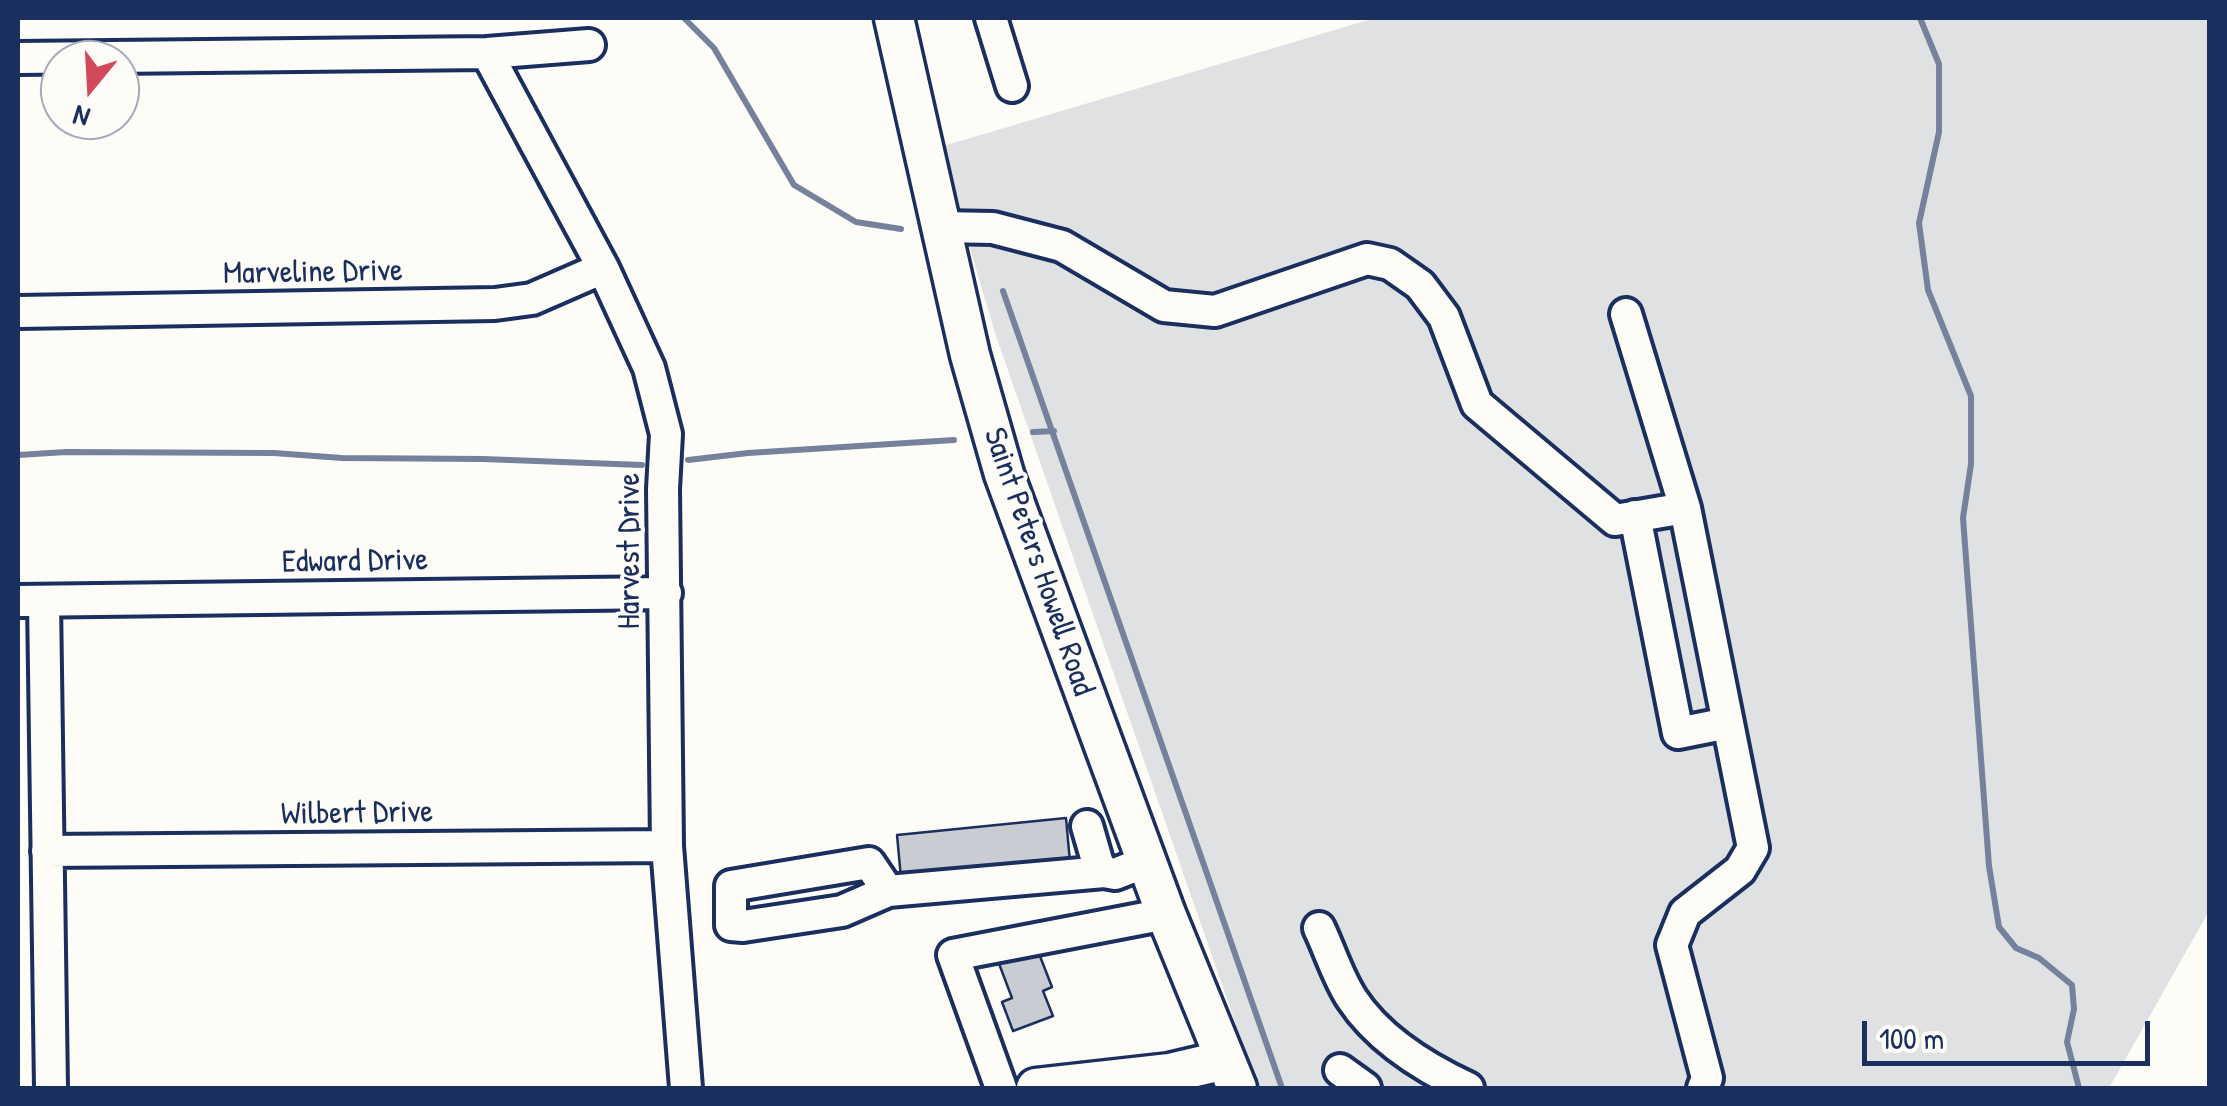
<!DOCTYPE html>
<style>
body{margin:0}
#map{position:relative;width:2227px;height:1106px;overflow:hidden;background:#fdfcf7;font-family:"Patrick Hand",sans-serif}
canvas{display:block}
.frame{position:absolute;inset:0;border:20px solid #1b2f5e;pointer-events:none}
.north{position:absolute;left:40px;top:40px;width:100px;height:100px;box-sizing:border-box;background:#fdfcf7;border:2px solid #a3aaba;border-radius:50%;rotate:198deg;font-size:28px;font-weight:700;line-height:40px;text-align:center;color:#1b2f5e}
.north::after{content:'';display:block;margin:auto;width:35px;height:45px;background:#d1495b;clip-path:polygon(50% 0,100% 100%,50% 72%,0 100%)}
.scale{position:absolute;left:1862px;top:1021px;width:288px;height:45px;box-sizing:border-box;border:5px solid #1b2f5e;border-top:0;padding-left:12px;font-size:30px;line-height:35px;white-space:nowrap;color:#1b2f5e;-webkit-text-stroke:8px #fdfcf7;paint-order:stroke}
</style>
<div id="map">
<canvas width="2227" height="1106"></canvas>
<div class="frame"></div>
<div class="north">N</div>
<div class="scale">100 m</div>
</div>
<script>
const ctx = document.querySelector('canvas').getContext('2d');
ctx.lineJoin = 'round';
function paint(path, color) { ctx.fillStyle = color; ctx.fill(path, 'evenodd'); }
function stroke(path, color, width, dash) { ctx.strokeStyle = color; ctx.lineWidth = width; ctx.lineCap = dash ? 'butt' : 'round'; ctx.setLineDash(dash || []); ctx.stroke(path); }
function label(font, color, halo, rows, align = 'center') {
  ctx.font = font + ' "Patrick Hand",sans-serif'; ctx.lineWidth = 8; ctx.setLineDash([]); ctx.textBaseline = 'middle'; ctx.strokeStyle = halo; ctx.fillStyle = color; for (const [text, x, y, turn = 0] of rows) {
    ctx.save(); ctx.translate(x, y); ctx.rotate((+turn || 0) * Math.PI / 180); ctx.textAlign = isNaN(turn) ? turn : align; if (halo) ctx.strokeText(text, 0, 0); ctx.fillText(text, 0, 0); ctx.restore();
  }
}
paint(new Path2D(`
 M 1375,18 L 2209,18 L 2209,911 L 2109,1088 L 1258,1088 L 995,333 L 940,147 Z`), '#e0e1e3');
stroke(new Path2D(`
 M 684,18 L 714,48 L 794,185 L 856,222 L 901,229
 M 1920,18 L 1939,64 L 1939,132 L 1919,223 L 1928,290 L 1971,396 L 1971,464 L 1963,518 L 1989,866 L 1999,927 L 2016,948 L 2039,958 L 2072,985 L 2074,1009 L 2067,1042 L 2079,1088
 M 1003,291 L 1282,1088
 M 1033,432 L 1054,431
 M 18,455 L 66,452 L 274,453 L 342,458 L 483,459 L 642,465
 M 688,460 L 748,453 L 954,440`), '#76819c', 6);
const building = new Path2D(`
 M 1066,818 L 1070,862 L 901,878 L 897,835 Z
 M 1036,946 L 1052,987 L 1043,991 L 1053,1016 L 1013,1031 L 1002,1002 L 1012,998 L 998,961 Z`);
paint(building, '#c9ccd3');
stroke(building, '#1b2f5e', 2.5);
const minor = new Path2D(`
 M 991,18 L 1012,86
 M 487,53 L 603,268 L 649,368 L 666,434 L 663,489 L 667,846 L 686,1088
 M 18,58 L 487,53 L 589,45
 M 941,227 L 993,228 L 1062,246 L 1164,306 L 1215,311 L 1367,259 L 1390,264 L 1420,285 L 1444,317 L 1477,404 L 1615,520 L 1685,508 L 1753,848 L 1740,870 L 1685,913 L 1672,945 L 1707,1078 L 1703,1088
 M 18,312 L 495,304 L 532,299 L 603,268
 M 1626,314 L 1685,508
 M 1635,516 L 1678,733 L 1728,723
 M 18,601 L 666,593
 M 44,601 L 51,1088
 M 1087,826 L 1098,864 L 1104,872 L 1115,874 L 1148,861
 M 47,851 L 667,846
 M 888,891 L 869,863 L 731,886 L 731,925 L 743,926 L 842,911 L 888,891 L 1104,872
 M 1319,928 C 1330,951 1338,978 1352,999 C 1379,1040 1425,1068 1468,1088
 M 1340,1070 L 1365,1088
 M 1001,1088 L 953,955 L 1166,914`);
const major = new Path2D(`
 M 894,18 L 970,355 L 1004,474 L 1166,914 L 1237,1088
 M 1036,1088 L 1170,1073 L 1225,1060`);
stroke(minor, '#1b2f5e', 38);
stroke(major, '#1b2f5e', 45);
stroke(minor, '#fdfcf7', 30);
stroke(major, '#fdfcf7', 38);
label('32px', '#1b2f5e', '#fdfcf7', [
 ["Marveline Drive",313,273,-1],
 ["Harvest Drive",630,551,-90],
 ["Edward Drive",355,562,-1],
 ["Saint Peters Howell Road",1038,562,71],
 ["Wilbert Drive",357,814,-1]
]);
</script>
